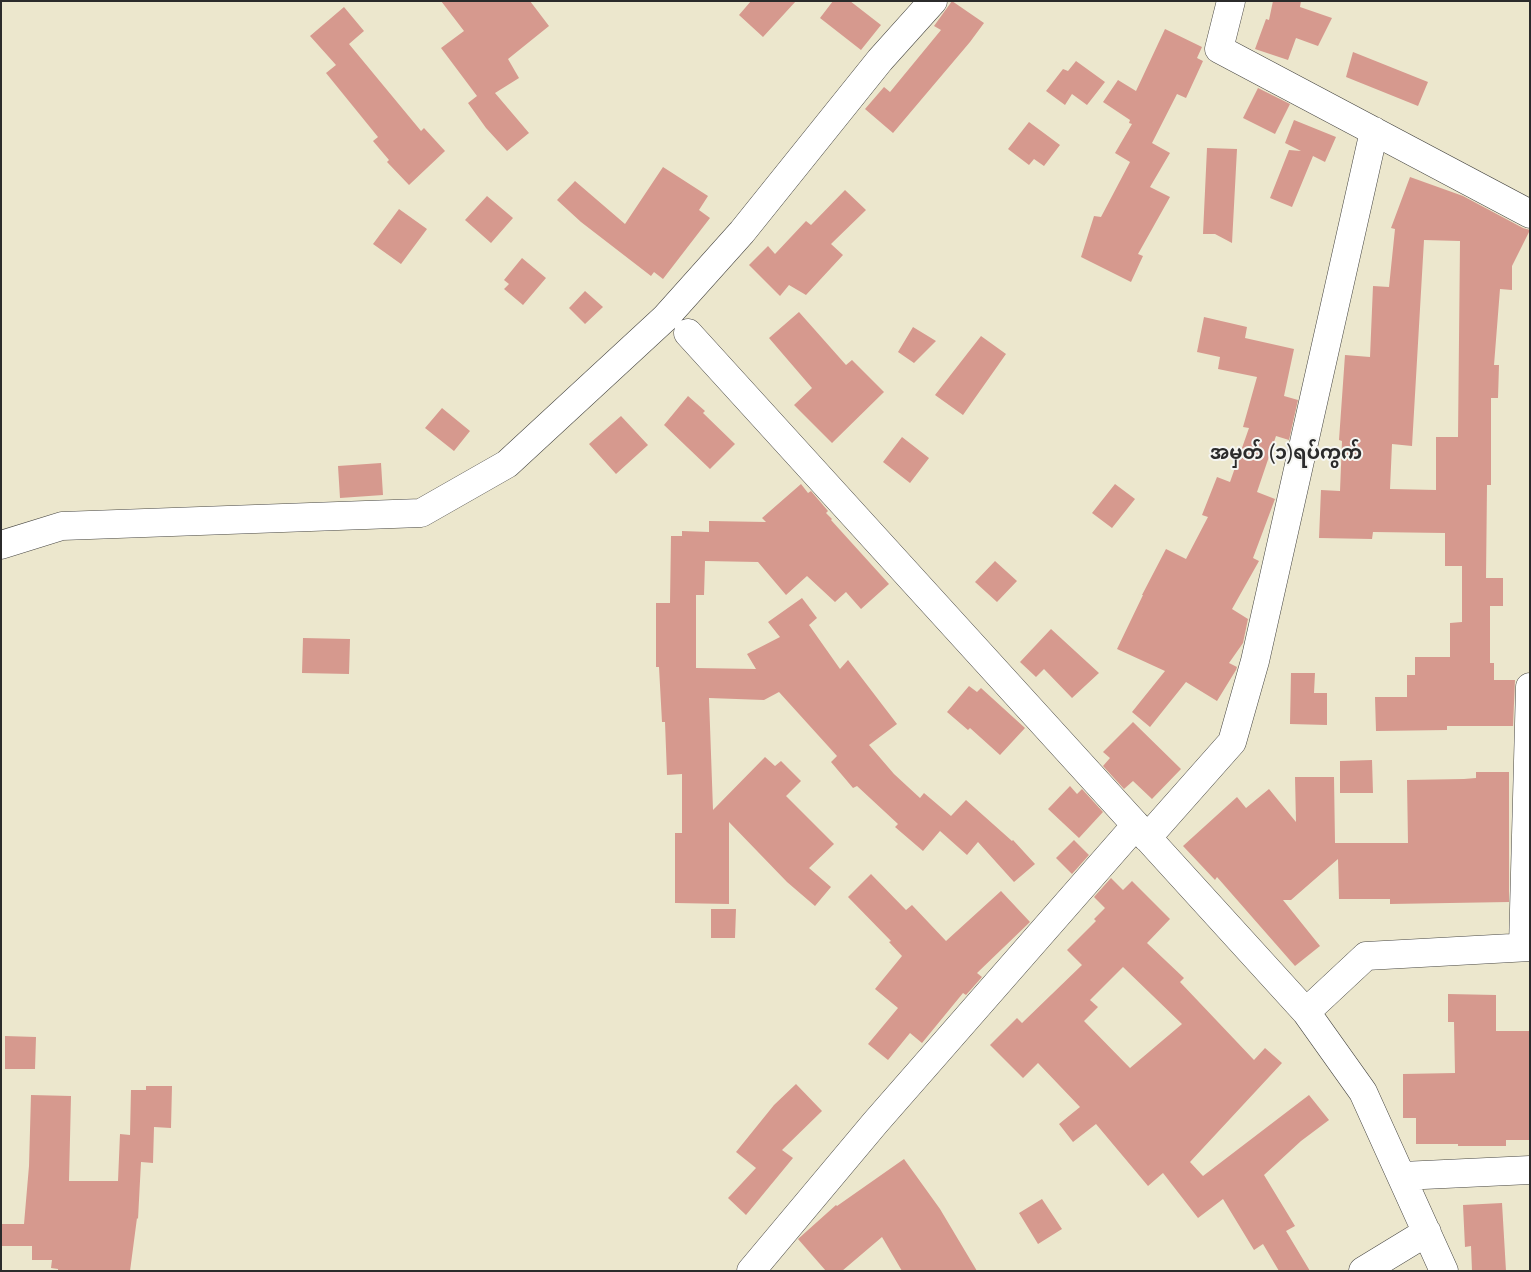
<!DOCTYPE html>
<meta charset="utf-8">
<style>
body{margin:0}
#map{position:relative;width:1531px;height:1272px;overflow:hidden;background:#ece7cd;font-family:Cardo,serif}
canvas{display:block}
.frame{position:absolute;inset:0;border:2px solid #2b2b2b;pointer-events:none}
</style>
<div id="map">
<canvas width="1531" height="1272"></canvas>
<div class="frame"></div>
</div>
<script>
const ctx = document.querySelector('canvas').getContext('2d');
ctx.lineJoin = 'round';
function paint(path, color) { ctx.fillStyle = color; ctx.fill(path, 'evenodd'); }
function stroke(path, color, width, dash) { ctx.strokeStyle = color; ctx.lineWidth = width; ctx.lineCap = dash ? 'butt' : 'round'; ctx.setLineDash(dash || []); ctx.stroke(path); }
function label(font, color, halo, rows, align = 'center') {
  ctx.font = font + ' Cardo,"Noto Sans Myanmar",serif'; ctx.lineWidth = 4; ctx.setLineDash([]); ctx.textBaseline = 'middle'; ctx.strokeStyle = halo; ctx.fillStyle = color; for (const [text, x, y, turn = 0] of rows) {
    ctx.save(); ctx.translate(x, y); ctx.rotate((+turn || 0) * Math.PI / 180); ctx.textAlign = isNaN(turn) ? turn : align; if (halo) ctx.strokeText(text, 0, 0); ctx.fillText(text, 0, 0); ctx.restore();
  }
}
paint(new Path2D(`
 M 441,1 L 530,1 L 549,26 L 508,59 L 519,78 L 495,93 L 529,133 L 507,151 L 486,128 L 468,103 L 477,96 L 441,48 L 464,31 Z
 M 751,1 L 796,1 L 763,37 L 739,15 Z
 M 833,1 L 850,1 L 881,25 L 861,50 L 820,18 Z
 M 952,1 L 984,23 L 970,42 L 893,133 L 865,109 L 884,87 L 890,92 L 941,30 L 934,26 Z
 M 1273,1 L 1301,1 L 1300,7 L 1332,18 L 1318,46 L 1296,38 L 1288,60 L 1255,49 L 1266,19 L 1269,20 Z
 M 344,7 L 364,31 L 349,44 L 421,131 L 424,128 L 445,151 L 409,185 L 387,162 L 389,160 L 373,141 L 378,137 L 326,73 L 336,65 L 310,36 Z
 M 1165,29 L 1202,47 L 1197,58 L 1203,61 L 1186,98 L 1177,94 L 1152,143 L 1170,153 L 1150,187 L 1170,197 L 1138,254 L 1143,256 L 1131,282 L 1081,257 L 1094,216 L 1101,217 L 1130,162 L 1115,153 L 1132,124 L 1129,123 L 1130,120 L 1103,102 L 1118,80 L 1136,91 Z
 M 1353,52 L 1428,82 L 1418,106 L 1346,77 Z
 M 1076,61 L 1105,82 L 1087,105 L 1072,94 L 1065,105 L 1046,91 L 1063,69 L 1068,71 Z
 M 1258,88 L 1290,104 L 1275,134 L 1243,118 Z
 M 1294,120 L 1336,137 L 1325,162 L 1313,156 L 1292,207 L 1270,198 L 1289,150 L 1301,151 L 1285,143 Z
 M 1029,122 L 1060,145 L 1044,166 L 1034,159 L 1029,165 L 1008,149 Z
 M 1207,148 L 1237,149 L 1232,243 L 1215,234 L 1203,234 Z
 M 663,167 L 708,196 L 699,210 L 710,218 L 663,279 L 654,272 L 651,276 L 581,222 L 557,200 L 575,181 L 625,224 Z
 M 1410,177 L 1463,196 L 1523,228 L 1530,230 L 1512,266 L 1512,290 L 1500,289 L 1494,365 L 1499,365 L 1498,398 L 1491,398 L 1491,485 L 1487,485 L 1486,578 L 1503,578 L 1503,606 L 1490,606 L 1490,663 L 1494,663 L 1494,680 L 1515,680 L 1513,726 L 1447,726 L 1447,730 L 1376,731 L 1375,697 L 1407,697 L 1407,675 L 1415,675 L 1415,657 L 1450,657 L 1450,623 L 1462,622 L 1462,566 L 1445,566 L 1445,533 L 1373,532 L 1372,539 L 1319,538 L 1321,490 L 1340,491 L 1342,441 L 1339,440 L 1345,355 L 1370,357 L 1373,286 L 1389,287 L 1395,229 L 1391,228 ZM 1424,240 L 1460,241 L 1458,437 L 1436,437 L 1436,490 L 1390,489 L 1392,444 L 1412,446 Z
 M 845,190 L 866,210 L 831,244 L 843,255 L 806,295 L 789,285 L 780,296 L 749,265 L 768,246 L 775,254 L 806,221 L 811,225 Z
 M 487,196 L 513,218 L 491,243 L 465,220 Z
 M 399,209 L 427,229 L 401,264 L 373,244 Z
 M 522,258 L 546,278 L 523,305 L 504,289 L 509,284 L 504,280 Z
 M 585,291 L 603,307 L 585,324 L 569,308 Z
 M 799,312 L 846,365 L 852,360 L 884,392 L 832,443 L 794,405 L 812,388 L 769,338 Z
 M 1204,317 L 1247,327 L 1245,338 L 1294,349 L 1284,396 L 1298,400 L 1289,440 L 1276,436 L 1257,492 L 1275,499 L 1253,558 L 1259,561 L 1232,609 L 1248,619 L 1243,643 L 1229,663 L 1237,667 L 1236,670 L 1217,701 L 1186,682 L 1150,727 L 1132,712 L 1165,671 L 1117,649 L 1143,595 L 1142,595 L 1166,549 L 1186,559 L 1208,517 L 1202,515 L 1217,477 L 1230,482 L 1249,428 L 1243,427 L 1257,377 L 1218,369 L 1220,357 L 1197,352 Z
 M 913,327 L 936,341 L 914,363 L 898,352 Z
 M 981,336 L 1006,354 L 963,415 L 935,395 Z
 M 688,396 L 705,411 L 703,413 L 735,444 L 710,469 L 664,425 Z
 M 442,408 L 470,431 L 454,451 L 425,428 Z
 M 621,416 L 648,445 L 616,474 L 589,444 Z
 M 902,437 L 929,458 L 910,483 L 883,462 Z
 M 381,463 L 383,495 L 340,498 L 338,466 Z
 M 801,484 L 808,493 L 811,491 L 828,511 L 826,513 L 832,519 L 831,520 L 889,584 L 861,609 L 846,592 L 835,602 L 807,576 L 786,595 L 758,562 L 705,561 L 704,595 L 696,595 L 696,668 L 756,669 L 747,654 L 780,637 L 768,622 L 802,598 L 817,618 L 809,625 L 840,669 L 848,660 L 897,724 L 869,745 L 894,774 L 920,798 L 924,793 L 951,816 L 966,800 L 1012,841 L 1013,840 L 1035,864 L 1014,882 L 978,842 L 967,855 L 940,831 L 923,851 L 895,827 L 898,824 L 857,786 L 853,788 L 831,762 L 837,756 L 779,692 L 764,700 L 709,698 L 713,810 L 765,757 L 775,766 L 781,761 L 801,781 L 786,796 L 834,844 L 809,868 L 831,887 L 815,906 L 787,882 L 729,822 L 729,904 L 675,903 L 675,833 L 682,833 L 682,774 L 667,775 L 665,722 L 662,722 L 659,667 L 656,667 L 656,603 L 670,603 L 671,536 L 682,536 L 682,531 L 709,532 L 709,521 L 766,522 L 762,518 Z
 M 1115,484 L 1135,499 L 1112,528 L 1092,513 Z
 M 995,561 L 1017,581 L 997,602 L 975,582 Z
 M 1051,629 L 1099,673 L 1072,698 L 1044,669 L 1036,677 L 1020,662 Z
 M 303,638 L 350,639 L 349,674 L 302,673 Z
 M 1291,673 L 1315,673 L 1314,693 L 1327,693 L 1327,725 L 1290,724 Z
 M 969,686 L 977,692 L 981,688 L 1025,728 L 1000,755 L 970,728 L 968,730 L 947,712 Z
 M 1133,722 L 1181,769 L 1152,799 L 1133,781 L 1124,789 L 1103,766 L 1110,758 L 1103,752 Z
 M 1372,760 L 1373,793 L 1340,793 L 1340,761 Z
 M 1476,772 L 1509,772 L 1509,902 L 1390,904 L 1390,899 L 1339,899 L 1338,859 L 1291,900 L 1283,900 L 1320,946 L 1295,966 L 1217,877 L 1215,880 L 1183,846 L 1237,797 L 1246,808 L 1269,789 L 1296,822 L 1295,777 L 1334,777 L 1335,843 L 1408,843 L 1407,780 L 1464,779 L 1476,778 Z
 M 1070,786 L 1077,794 L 1082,789 L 1103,812 L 1079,838 L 1048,809 Z
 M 1074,840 L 1089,855 L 1072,874 L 1056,858 Z
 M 871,874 L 906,910 L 912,905 L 946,941 L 1001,891 L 1030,922 L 977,973 L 982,977 L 966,995 L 963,993 L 922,1043 L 910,1033 L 888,1060 L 868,1044 L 898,1008 L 875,989 L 902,956 L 889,942 L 891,941 L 848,897 Z
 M 1111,878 L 1123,890 L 1132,881 L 1170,919 L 1147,943 L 1184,978 L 1180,982 L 1254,1060 L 1265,1048 L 1282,1063 L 1190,1162 L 1203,1176 L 1309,1095 L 1329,1120 L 1301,1141 L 1264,1175 L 1295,1226 L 1286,1231 L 1310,1271 L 1279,1271 L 1263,1244 L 1254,1250 L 1223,1199 L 1198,1218 L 1163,1173 L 1148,1186 L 1096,1124 L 1073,1142 L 1059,1124 L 1080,1107 L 1038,1063 L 1023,1078 L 990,1045 L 1017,1018 L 1022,1023 L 1082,965 L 1067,950 L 1096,921 L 1094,919 L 1105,908 L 1094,897 ZM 1123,967 L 1182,1024 L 1130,1068 L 1084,1021 L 1098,1007 L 1090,1000 Z
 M 711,909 L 736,909 L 735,938 L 711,938 Z
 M 1448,994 L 1496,995 L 1496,1031 L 1530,1031 L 1530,1140 L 1506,1140 L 1506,1146 L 1458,1146 L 1458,1144 L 1416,1144 L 1416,1118 L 1403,1118 L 1403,1074 L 1455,1073 L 1454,1022 L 1448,1022 Z
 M 5,1036 L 36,1037 L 35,1069 L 5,1069 Z
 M 796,1084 L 822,1111 L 782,1150 L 793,1158 L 746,1215 L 728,1198 L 756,1168 L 736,1152 L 774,1105 Z
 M 146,1086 L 172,1086 L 171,1128 L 154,1127 L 153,1163 L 141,1162 L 138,1219 L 137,1218 L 130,1271 L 58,1271 L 58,1269 L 51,1268 L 52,1260 L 32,1260 L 32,1246 L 1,1246 L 1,1224 L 24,1224 L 29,1166 L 31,1095 L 71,1096 L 69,1181 L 118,1181 L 120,1134 L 130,1135 L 131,1090 L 146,1090 Z
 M 904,1159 L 940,1209 L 977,1271 L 902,1271 L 882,1237 L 842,1271 L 826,1271 L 798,1239 L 836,1205 L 837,1206 Z
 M 1042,1199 L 1062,1229 L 1038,1244 L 1019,1213 Z
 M 1502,1203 L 1506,1271 L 1472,1271 L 1471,1246 L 1465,1247 L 1463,1205 Z`), '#d6998e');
const minor = new Path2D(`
 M 1231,1 L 1219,49 L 1530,214
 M 688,333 L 1306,1012 L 1363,1092 L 1444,1271
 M 1,545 L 62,526 L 421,513 L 507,464 L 665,318 L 742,232 L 880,60 L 933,1
 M 1147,838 L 1232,742 L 1255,661 L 1374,131
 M 1523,947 L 1530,687
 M 1306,1012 L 1366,956 L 1530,947
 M 1402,1176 L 1530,1170
 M 751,1271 L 875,1123 L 1136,825
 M 1363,1271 L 1427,1232`);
stroke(minor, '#484743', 29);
stroke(minor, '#fff', 28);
label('bold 19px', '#2b2b2b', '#f6f6f2', [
 ["အမှတ် (၁)ရပ်ကွက်",1286,455]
]);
</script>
